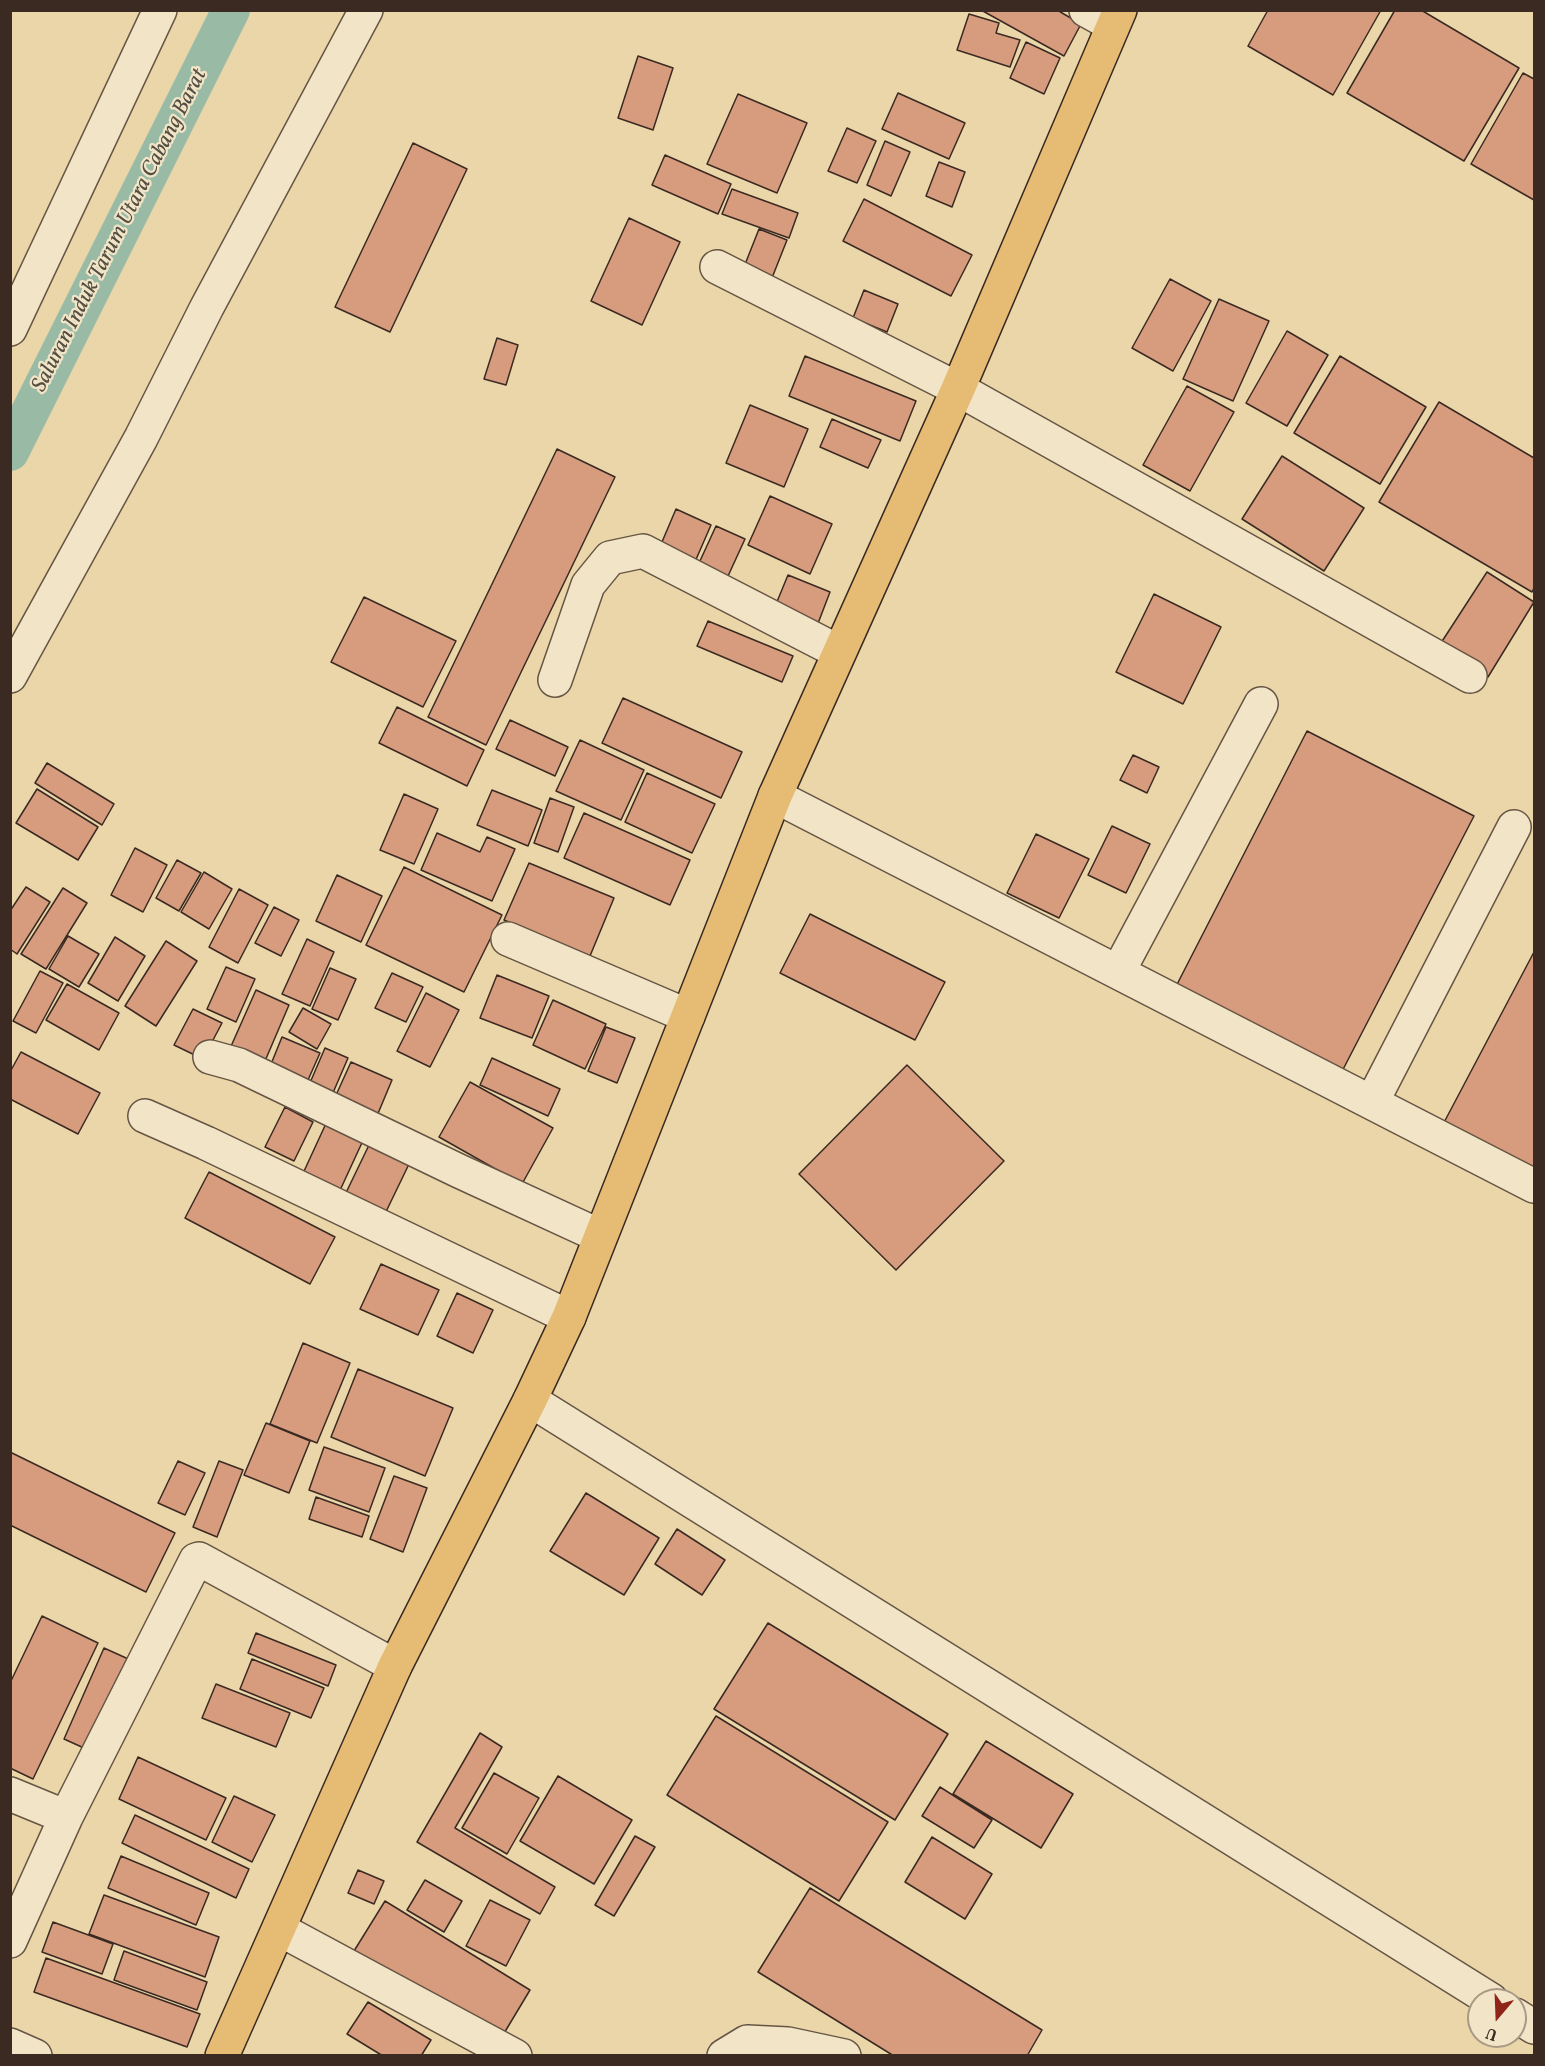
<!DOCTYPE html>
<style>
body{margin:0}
#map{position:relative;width:1545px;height:2066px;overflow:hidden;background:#ebd6a9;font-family:Vollkorn,serif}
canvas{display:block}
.frame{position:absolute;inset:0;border:12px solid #3a2a22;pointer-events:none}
.north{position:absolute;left:1467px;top:1988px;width:60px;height:60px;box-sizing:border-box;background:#f2e4c7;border:2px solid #a89a85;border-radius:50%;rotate:199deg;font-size:16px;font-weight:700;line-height:24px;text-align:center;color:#3a2a22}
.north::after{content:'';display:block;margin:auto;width:21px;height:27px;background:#8f2418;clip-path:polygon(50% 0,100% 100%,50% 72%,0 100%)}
</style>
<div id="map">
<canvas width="1545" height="2066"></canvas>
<div class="frame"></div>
<div class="north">U</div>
</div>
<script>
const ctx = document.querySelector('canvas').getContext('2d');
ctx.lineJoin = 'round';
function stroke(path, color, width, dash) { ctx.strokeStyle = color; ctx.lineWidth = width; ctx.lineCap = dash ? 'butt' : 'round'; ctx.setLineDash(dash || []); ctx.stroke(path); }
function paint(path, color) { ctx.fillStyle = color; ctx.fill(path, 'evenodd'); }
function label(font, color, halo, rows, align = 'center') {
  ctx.font = font + ' Vollkorn,serif'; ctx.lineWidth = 4.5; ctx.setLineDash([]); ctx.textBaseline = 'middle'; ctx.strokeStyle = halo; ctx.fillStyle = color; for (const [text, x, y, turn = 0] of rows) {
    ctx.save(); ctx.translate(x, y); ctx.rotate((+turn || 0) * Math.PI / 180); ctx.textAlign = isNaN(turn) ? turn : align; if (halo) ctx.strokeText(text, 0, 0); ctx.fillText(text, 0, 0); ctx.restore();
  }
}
stroke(new Path2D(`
 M 10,452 L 231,10`), '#99baa4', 38);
const building = new Path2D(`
 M 981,10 L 1057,10 L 1081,24 L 1064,56 Z
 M 1268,10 L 1381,10 L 1333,95 L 1248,46 Z
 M 1395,10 L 1421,10 L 1519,68 L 1464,161 L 1347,93 Z
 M 969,14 L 999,23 L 996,33 L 1020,40 L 1010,67 L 957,50 Z
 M 1026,42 L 1060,58 L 1044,94 L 1010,78 Z
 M 638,56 L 673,68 L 653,130 L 618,118 Z
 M 1523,73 L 1534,79 L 1534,200 L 1471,164 Z
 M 898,93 L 965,123 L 949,159 L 882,129 Z
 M 738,94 L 807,123 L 777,193 L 707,164 Z
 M 847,128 L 876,141 L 857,183 L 828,171 Z
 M 885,141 L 910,152 L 891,196 L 867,185 Z
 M 413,143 L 467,169 L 390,332 L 335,307 Z
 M 665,155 L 731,184 L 718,214 L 652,185 Z
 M 939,162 L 965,172 L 952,207 L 926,196 Z
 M 732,189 L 798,213 L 789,238 L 722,214 Z
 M 864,199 L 972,255 L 951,296 L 843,241 Z
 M 629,218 L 680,242 L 642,325 L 591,301 Z
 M 759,229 L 787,240 L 768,288 L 740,277 Z
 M 1170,279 L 1211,301 L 1173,371 L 1132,348 Z
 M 864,290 L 898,304 L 887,332 L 853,318 Z
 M 1219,299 L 1269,321 L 1233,401 L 1183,379 Z
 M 1287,331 L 1328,355 L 1287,426 L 1246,403 Z
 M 497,338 L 518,345 L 506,385 L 484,379 Z
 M 805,356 L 916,401 L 900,441 L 789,396 Z
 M 1340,356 L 1426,407 L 1380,484 L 1294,433 Z
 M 1187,386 L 1234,412 L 1190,491 L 1143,465 Z
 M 1439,402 L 1534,458 L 1534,588 L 1532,592 L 1379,502 Z
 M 750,405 L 808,429 L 784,487 L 726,463 Z
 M 832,419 L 881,440 L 868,468 L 820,447 Z
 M 557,449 L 615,477 L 486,745 L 428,717 Z
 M 1282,456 L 1364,508 L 1324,571 L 1242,519 Z
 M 770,496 L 832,524 L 810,574 L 748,545 Z
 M 676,509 L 711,525 L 691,571 L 656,556 Z
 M 716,526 L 745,539 L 723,587 L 694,574 Z
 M 1487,572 L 1534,602 L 1488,677 L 1439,646 Z
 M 788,575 L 830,592 L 817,626 L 774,609 Z
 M 1154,594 L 1221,627 L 1183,704 L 1116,672 Z
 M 364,597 L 456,641 L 423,707 L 331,662 Z
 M 708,621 L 793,656 L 782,682 L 697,646 Z
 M 623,698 L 742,752 L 721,798 L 602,743 Z
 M 397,707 L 484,750 L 467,786 L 379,743 Z
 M 510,720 L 568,747 L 555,776 L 496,749 Z
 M 1307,731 L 1474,816 L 1336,1083 L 1170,998 Z
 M 580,740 L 644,770 L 621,820 L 556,791 Z
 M 1133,755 L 1159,767 L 1147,793 L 1120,780 Z
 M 47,763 L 114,804 L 102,825 L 35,783 Z
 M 647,773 L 715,804 L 692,853 L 625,822 Z
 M 37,789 L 98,827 L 78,860 L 16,823 Z
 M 492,790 L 542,810 L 528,846 L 477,825 Z
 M 404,794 L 438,809 L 414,864 L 380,850 Z
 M 550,798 L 574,807 L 558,852 L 534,843 Z
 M 584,813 L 690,860 L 670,905 L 564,858 Z
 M 1112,826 L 1150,844 L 1126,893 L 1088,875 Z
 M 437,833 L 480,852 L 487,837 L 515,849 L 492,901 L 421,870 Z
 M 1036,834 L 1089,859 L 1059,918 L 1007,893 Z
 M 135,848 L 167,865 L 143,912 L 111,895 Z
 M 177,860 L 201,873 L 179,911 L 156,898 Z
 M 529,863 L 614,898 L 590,956 L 504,920 Z
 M 404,867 L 502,915 L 464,992 L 366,945 Z
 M 204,872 L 232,889 L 209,929 L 181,912 Z
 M 337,875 L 382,896 L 361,942 L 316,921 Z
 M 26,887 L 50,902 L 17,954 L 10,949 L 10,911 Z
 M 63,888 L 87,903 L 46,969 L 21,954 Z
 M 239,889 L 268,905 L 238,963 L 209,947 Z
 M 274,907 L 299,920 L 281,956 L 255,943 Z
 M 810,914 L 945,982 L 915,1040 L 780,973 Z
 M 68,936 L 99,954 L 79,987 L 49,969 Z
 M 115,937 L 145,956 L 118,1001 L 88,983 Z
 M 307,939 L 334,952 L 310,1006 L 282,994 Z
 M 166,941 L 197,961 L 156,1026 L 125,1006 Z
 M 1534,952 L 1534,1180 L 1440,1130 Z
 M 226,967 L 255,979 L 236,1022 L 207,1009 Z
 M 330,968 L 356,979 L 338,1020 L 312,1009 Z
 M 40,971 L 63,983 L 36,1033 L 13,1021 Z
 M 392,973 L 423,987 L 406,1022 L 375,1008 Z
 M 497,975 L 549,996 L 532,1038 L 480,1018 Z
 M 67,984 L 119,1013 L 99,1050 L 46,1020 Z
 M 256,990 L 289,1005 L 262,1068 L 228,1053 Z
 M 426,993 L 459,1010 L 430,1067 L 397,1051 Z
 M 553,1000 L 606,1024 L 585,1069 L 533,1045 Z
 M 303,1008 L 331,1024 L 317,1049 L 289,1032 Z
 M 193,1009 L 222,1023 L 203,1059 L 174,1045 Z
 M 606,1027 L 635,1038 L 617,1083 L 588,1071 Z
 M 282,1037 L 320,1053 L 304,1089 L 267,1074 Z
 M 325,1048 L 348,1058 L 329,1102 L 306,1092 Z
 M 21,1052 L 100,1093 L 78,1134 L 10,1099 L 10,1072 Z
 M 492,1058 L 560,1089 L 548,1116 L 480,1085 Z
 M 351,1062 L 392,1080 L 374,1123 L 332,1104 Z
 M 907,1065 L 1004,1161 L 896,1270 L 799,1174 Z
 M 470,1082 L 553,1128 L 522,1184 L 439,1137 Z
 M 285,1107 L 313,1122 L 294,1161 L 265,1147 Z
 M 329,1117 L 366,1134 L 336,1199 L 299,1182 Z
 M 370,1143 L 410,1162 L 382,1220 L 342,1201 Z
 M 209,1172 L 335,1237 L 310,1284 L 185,1218 Z
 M 381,1264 L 439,1290 L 418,1335 L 360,1309 Z
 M 457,1293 L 493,1310 L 473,1353 L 437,1336 Z
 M 303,1343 L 350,1363 L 317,1443 L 270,1424 Z
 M 358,1369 L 453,1408 L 425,1476 L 331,1437 Z
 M 266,1423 L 310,1441 L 289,1493 L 244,1475 Z
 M 324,1447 L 385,1468 L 369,1512 L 309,1490 Z
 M 10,1452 L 175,1533 L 146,1592 L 10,1525 Z
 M 178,1461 L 205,1473 L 185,1515 L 158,1503 Z
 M 219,1461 L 243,1470 L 217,1537 L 193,1527 Z
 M 394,1476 L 427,1488 L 403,1552 L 370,1539 Z
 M 586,1493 L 659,1538 L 624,1595 L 550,1551 Z
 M 316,1497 L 369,1516 L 362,1537 L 309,1519 Z
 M 677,1529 L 725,1560 L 702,1595 L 655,1564 Z
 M 42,1616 L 98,1643 L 33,1779 L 10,1768 L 10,1683 Z
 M 768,1623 L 948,1734 L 895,1820 L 714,1709 Z
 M 256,1633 L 336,1665 L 328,1686 L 248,1653 Z
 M 104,1648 L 135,1662 L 95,1753 L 64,1739 Z
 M 252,1659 L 324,1688 L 311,1718 L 240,1689 Z
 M 216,1684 L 290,1713 L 276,1747 L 202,1718 Z
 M 716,1716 L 888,1822 L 839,1901 L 667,1795 Z
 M 480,1733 L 502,1747 L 455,1828 L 555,1887 L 540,1914 L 417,1842 Z
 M 986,1741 L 1073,1794 L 1041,1848 L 953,1794 Z
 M 138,1757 L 226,1798 L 206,1840 L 119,1799 Z
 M 494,1773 L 539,1798 L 507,1854 L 462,1828 Z
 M 558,1776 L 632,1820 L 594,1884 L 520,1841 Z
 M 940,1787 L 992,1820 L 974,1848 L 922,1816 Z
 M 234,1796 L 275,1815 L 252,1862 L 212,1842 Z
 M 135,1815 L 249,1869 L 236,1898 L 122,1843 Z
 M 635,1836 L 655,1847 L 614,1916 L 595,1905 Z
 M 932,1837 L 992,1874 L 965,1919 L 905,1882 Z
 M 121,1856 L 209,1893 L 196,1925 L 108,1888 Z
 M 358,1870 L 384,1881 L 374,1904 L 348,1893 Z
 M 425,1880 L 462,1901 L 444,1932 L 407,1910 Z
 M 810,1888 L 1042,2030 L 1027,2056 L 894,2056 L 758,1972 Z
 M 104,1895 L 219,1937 L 205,1977 L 89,1934 Z
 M 490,1900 L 530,1920 L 506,1966 L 466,1946 Z
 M 385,1901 L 530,1990 L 500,2040 L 354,1951 Z
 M 53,1922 L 113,1944 L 102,1974 L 42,1952 Z
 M 124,1951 L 207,1982 L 197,2010 L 114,1980 Z
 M 46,1958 L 200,2014 L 187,2047 L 34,1992 Z
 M 368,2002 L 431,2040 L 421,2056 L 383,2056 L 347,2034 Z`);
paint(building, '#d79c7e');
stroke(building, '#3a2a22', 1.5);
const minor = new Path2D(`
 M 1086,10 L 1113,25
 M 717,267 L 958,389 L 1470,676
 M 10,329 L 160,10
 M 10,676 L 141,438 L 207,307 L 366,10
 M 555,680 L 588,585 L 610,558 L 643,551 L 839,652
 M 775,796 L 1534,1186
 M 508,939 L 688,1016
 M 1118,972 L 1261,704
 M 210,1057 L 239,1065 L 459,1171 L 600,1236
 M 1372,1102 L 1514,827
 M 145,1116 L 206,1143 L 569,1317
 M 530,1400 L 1491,2000
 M 10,1794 L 66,1817
 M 279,1929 L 515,2056
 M 10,1941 L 66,1817 L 196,1560 L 199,1559 L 395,1666
 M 1515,2015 L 1534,2027
 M 10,2045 L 35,2056
 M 724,2056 L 747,2042 L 788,2044 L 844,2056`);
const major = new Path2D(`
 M 222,2056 L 395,1666 L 530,1400 L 569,1317 L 775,796 L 958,389 L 1120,10`);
stroke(minor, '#654', 36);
stroke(major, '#3a2a22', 36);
stroke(minor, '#f2e4c7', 33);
stroke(major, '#e6bb74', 33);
label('italic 22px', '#524e42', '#f2e4c7', [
 ["Saluran Induk Tarum Utara Cabang Barat",121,231,-63]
]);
</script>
